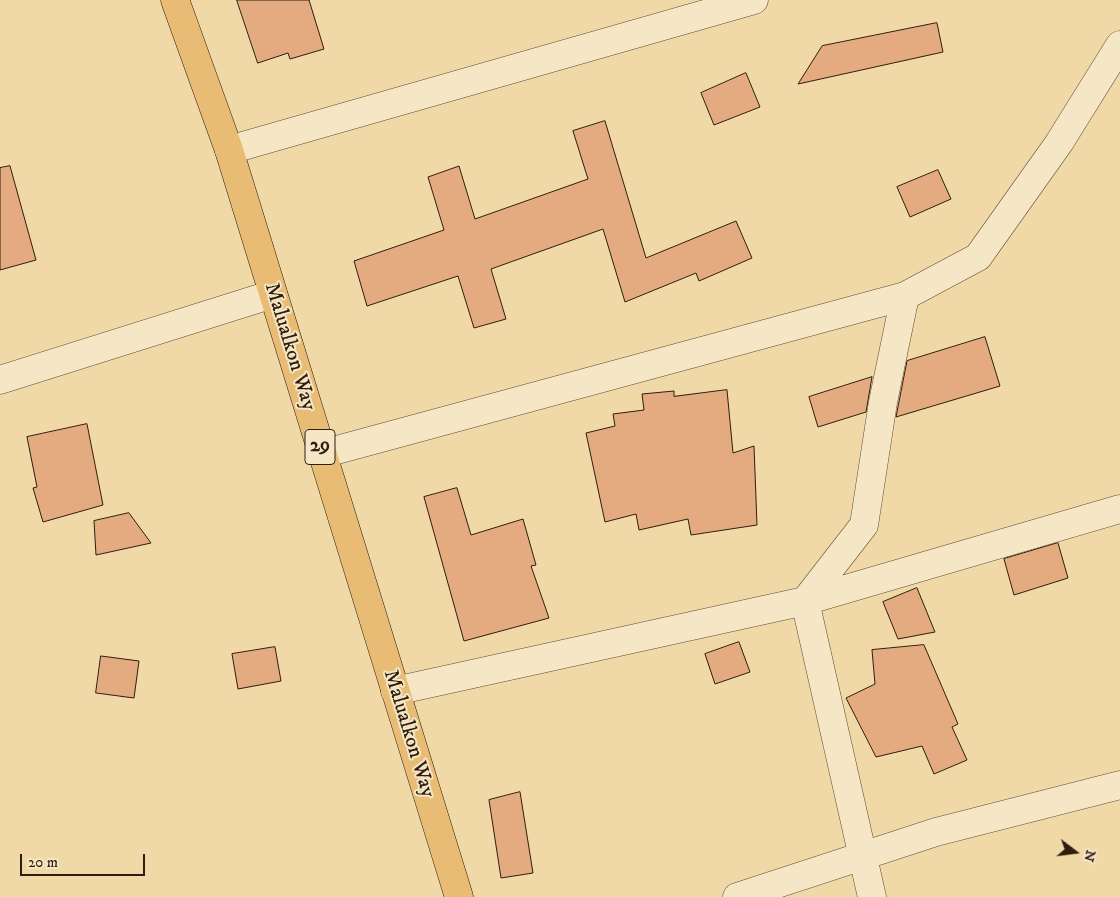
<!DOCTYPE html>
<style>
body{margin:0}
#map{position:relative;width:1120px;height:897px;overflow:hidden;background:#f0d9a7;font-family:"IM FELL DW Pica",serif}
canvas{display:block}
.north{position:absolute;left:1050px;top:827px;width:50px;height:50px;-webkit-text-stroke:4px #f5e6c6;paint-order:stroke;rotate:105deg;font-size:14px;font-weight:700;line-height:20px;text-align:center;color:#2f1d0e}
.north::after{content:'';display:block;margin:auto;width:18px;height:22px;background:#2f1d0e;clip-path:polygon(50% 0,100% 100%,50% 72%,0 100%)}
.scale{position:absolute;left:20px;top:854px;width:125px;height:22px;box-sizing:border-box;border:2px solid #2f1d0e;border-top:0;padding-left:6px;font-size:15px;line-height:18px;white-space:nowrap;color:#2f1d0e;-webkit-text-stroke:4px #f5e6c6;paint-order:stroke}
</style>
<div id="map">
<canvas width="1120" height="897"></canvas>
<div class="north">N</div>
<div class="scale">20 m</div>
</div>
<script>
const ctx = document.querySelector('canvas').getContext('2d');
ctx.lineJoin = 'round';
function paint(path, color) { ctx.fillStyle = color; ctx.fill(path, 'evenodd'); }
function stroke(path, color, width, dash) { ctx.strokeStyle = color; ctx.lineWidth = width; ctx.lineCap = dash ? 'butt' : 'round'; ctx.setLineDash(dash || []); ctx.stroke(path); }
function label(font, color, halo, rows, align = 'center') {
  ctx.font = font + ' "IM FELL DW Pica",serif'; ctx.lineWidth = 4; ctx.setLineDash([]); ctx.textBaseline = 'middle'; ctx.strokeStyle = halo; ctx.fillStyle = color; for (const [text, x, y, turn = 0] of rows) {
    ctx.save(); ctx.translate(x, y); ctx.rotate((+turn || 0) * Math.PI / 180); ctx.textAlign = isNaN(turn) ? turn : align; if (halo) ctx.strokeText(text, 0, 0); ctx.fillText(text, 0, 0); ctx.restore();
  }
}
const building = new Path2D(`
 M 237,0 L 309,0 L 324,49 L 290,59 L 288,53 L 258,63 Z
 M 937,23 L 943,52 L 798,84 L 822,46 Z
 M 746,73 L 760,107 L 714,125 L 701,93 Z
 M 605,121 L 646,258 L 736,221 L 752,258 L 699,281 L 696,273 L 625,302 L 603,229 L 491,269 L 506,319 L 474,328 L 458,276 L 367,306 L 354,261 L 444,230 L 428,177 L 459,166 L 475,219 L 588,179 L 573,131 Z
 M 10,166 L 36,260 L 0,270 L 0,168 Z
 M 938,170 L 951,199 L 910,217 L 897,187 Z
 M 985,337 L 1000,386 L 896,417 L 907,361 Z
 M 872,377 L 866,412 L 818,427 L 809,397 Z
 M 727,390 L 733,453 L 754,446 L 757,525 L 691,535 L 688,519 L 639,530 L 636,514 L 605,522 L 586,433 L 615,426 L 613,414 L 644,410 L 642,394 L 674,391 L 674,396 Z
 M 87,424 L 103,505 L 43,522 L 33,488 L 37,487 L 27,437 Z
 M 457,488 L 471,535 L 523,519 L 536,565 L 531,566 L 549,618 L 464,641 L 424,497 Z
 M 129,513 L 151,543 L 96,555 L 94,521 Z
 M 1058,543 L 1068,578 L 1014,595 L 1004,559 Z
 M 917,588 L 935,632 L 898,639 L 883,602 Z
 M 739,642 L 750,672 L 715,684 L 705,654 Z
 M 924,645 L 958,724 L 952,727 L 967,760 L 934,774 L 922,746 L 876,757 L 846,698 L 875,684 L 872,650 Z
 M 275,647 L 281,681 L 238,689 L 232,654 Z
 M 101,656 L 139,661 L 134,698 L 96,693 Z
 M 520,792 L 533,873 L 501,878 L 489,800 Z`);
paint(building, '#e4ab81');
stroke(building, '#2f1d0e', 1);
const minor = new Path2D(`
 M 229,150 L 754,0
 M 0,380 L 273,294
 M 322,454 L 905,296 L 978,257 L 1059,143 L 1120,45
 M 395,691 L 805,601 L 1120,509
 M 737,897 L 936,832 L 1120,785
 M 872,897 L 805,601 L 864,525 L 883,402 L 905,296`);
const major = new Path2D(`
 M 175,0 L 229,150 L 459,897`);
stroke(minor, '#5f4c34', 29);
stroke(major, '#2f1d0e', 29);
stroke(minor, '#f5e6c6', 28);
stroke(major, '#e8bc74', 28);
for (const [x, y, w] of [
 [320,447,30]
]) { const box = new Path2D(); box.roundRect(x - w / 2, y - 17.5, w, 35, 4); ctx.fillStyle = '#f5e6c6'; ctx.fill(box); stroke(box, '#2f1d0e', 1); }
label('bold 20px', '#2f1d0e', null, [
 ["29",320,447]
]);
label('21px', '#2f1d0e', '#f5e6c6', [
 ["Malualkon Way",289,347,73],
 ["Malualkon Way",408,734,73]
]);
</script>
